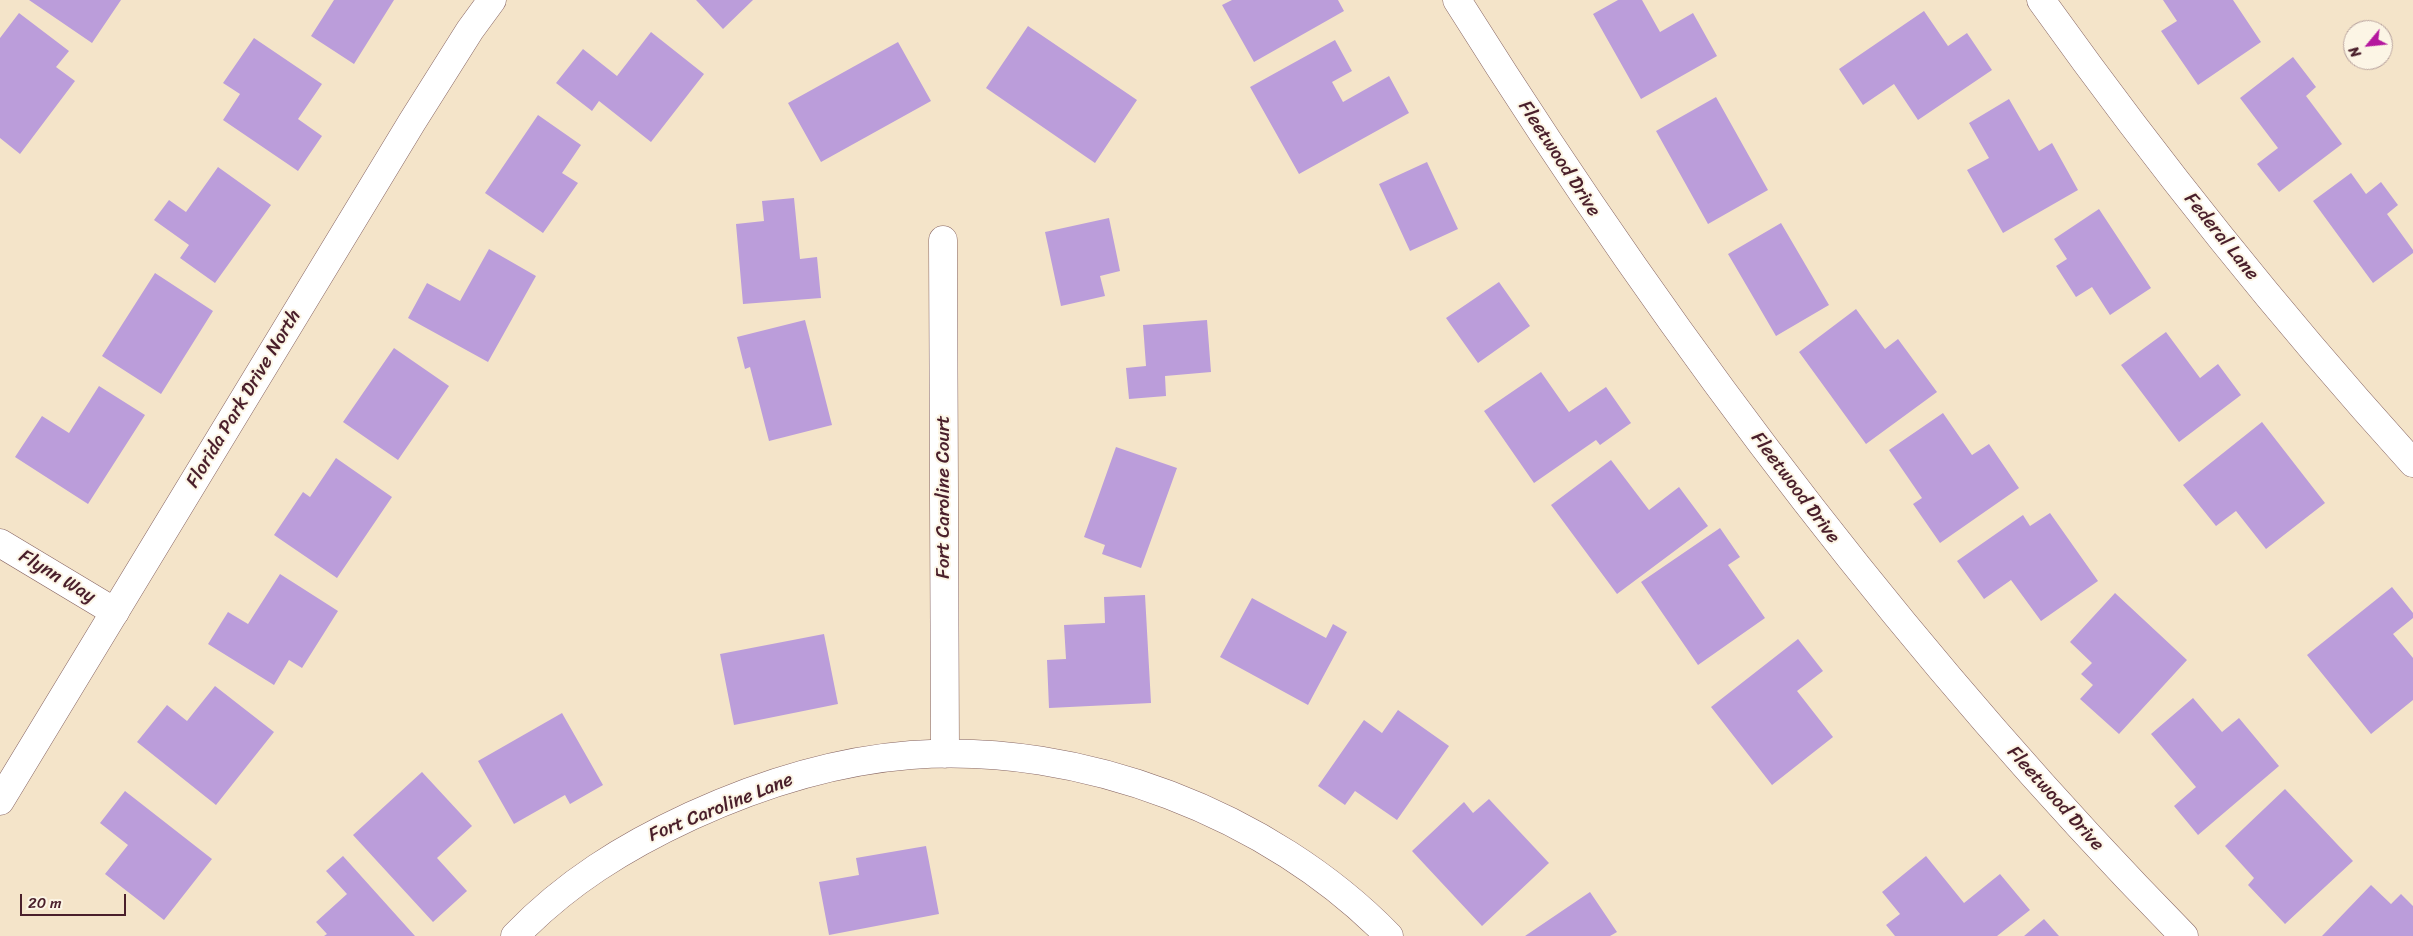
<!DOCTYPE html>
<style>
body{margin:0}
#map{position:relative;width:2413px;height:936px;overflow:hidden;background:#f4e4c9;font-family:Sriracha,sans-serif}
canvas{display:block}
.north{position:absolute;left:2343px;top:20px;width:50px;height:50px;box-sizing:border-box;background:#fcf5e5;border:1px solid #b59f9b;border-radius:50%;rotate:242deg;font-size:14px;font-weight:700;line-height:20px;text-align:center;color:#4a1f2b}
.north::after{content:'';display:block;margin:auto;width:18px;height:22px;background:#b5179e;clip-path:polygon(50% 0,100% 100%,50% 72%,0 100%)}
.scale{position:absolute;left:20px;top:894px;width:106px;height:22px;box-sizing:border-box;border:2px solid #4a1f2b;border-top:0;padding-left:6px;font-size:15px;line-height:18px;white-space:nowrap;color:#4a1f2b;-webkit-text-stroke:4px #fcf5e5;paint-order:stroke}
</style>
<div id="map">
<canvas width="2413" height="936"></canvas>
<div class="north">N</div>
<div class="scale">20 m</div>
</div>
<script>
const ctx = document.querySelector('canvas').getContext('2d');
ctx.lineJoin = 'round';
function paint(path, color) { ctx.fillStyle = color; ctx.fill(path, 'evenodd'); }
function stroke(path, color, width, dash) { ctx.strokeStyle = color; ctx.lineWidth = width; ctx.lineCap = dash ? 'butt' : 'round'; ctx.setLineDash(dash || []); ctx.stroke(path); }
function label(font, color, halo, rows, align = 'center') {
  ctx.font = font + ' Sriracha,sans-serif'; ctx.lineWidth = 4; ctx.setLineDash([]); ctx.textBaseline = 'middle'; ctx.strokeStyle = halo; ctx.fillStyle = color; for (const [text, x, y, turn = 0] of rows) {
    ctx.save(); ctx.translate(x, y); ctx.rotate((+turn || 0) * Math.PI / 180); ctx.textAlign = isNaN(turn) ? turn : align; if (halo) ctx.strokeText(text, 0, 0); ctx.fillText(text, 0, 0); ctx.restore();
  }
}
paint(new Path2D(`
 M 29,0 L 121,0 L 92,43 Z
 M 334,0 L 394,0 L 354,64 L 311,36 Z
 M 696,0 L 753,0 L 723,29 Z
 M 1232,0 L 1338,0 L 1344,11 L 1254,62 L 1222,5 Z
 M 1618,0 L 1642,0 L 1660,32 L 1693,13 L 1717,56 L 1641,99 L 1593,14 Z
 M 2163,0 L 2233,0 L 2261,42 L 2198,85 L 2161,31 L 2177,21 Z
 M 1924,11 L 1948,46 L 1967,33 L 1992,70 L 1918,120 L 1894,84 L 1863,105 L 1839,69 Z
 M 19,13 L 69,51 L 56,67 L 75,81 L 20,154 L 0,138 L 0,38 Z
 M 1028,26 L 1137,100 L 1095,163 L 986,88 Z
 M 651,32 L 704,74 L 651,142 L 599,101 L 592,111 L 556,83 L 583,49 L 617,76 Z
 M 254,38 L 322,84 L 298,119 L 322,136 L 298,171 L 223,120 L 240,94 L 223,83 Z
 M 1335,40 L 1352,71 L 1332,82 L 1343,102 L 1389,76 L 1409,113 L 1299,174 L 1250,87 Z
 M 898,42 L 931,101 L 821,162 L 788,103 Z
 M 2293,57 L 2316,87 L 2306,96 L 2342,144 L 2279,192 L 2257,164 L 2278,148 L 2240,98 Z
 M 1716,97 L 1768,190 L 1708,224 L 1656,131 Z
 M 2009,99 L 2039,151 L 2052,143 L 2078,190 L 2003,233 L 1967,170 L 1989,158 L 1969,123 Z
 M 538,115 L 581,145 L 562,173 L 578,183 L 543,233 L 485,193 Z
 M 1427,162 L 1458,229 L 1410,251 L 1379,184 Z
 M 218,167 L 271,205 L 215,283 L 180,258 L 189,245 L 154,220 L 169,200 L 186,212 Z
 M 2351,173 L 2366,194 L 2381,182 L 2398,205 L 2387,214 L 2413,250 L 2413,253 L 2373,283 L 2313,201 Z
 M 794,198 L 800,259 L 817,257 L 821,298 L 743,304 L 736,224 L 764,221 L 762,201 Z
 M 2099,209 L 2151,288 L 2110,315 L 2092,287 L 2076,297 L 2056,266 L 2067,259 L 2054,239 Z
 M 1109,218 L 1120,271 L 1100,276 L 1105,296 L 1061,306 L 1045,232 Z
 M 1781,223 L 1829,305 L 1776,336 L 1728,254 Z
 M 489,249 L 536,276 L 488,362 L 408,318 L 427,283 L 460,301 Z
 M 155,273 L 213,311 L 161,394 L 102,356 Z
 M 1499,282 L 1530,326 L 1478,363 L 1446,318 Z
 M 1856,309 L 1885,349 L 1898,339 L 1937,392 L 1866,444 L 1799,352 Z
 M 805,320 L 832,425 L 769,441 L 750,367 L 745,369 L 737,337 Z
 M 1207,320 L 1211,372 L 1165,376 L 1166,396 L 1129,399 L 1126,368 L 1146,366 L 1143,325 Z
 M 2166,332 L 2200,378 L 2218,364 L 2241,395 L 2179,442 L 2121,365 Z
 M 394,348 L 449,386 L 398,460 L 343,422 Z
 M 1541,372 L 1569,412 L 1606,387 L 1631,423 L 1600,445 L 1596,440 L 1534,483 L 1484,411 Z
 M 99,386 L 145,415 L 88,504 L 15,457 L 42,416 L 69,433 Z
 M 1943,413 L 1972,455 L 1989,444 L 2019,488 L 1940,543 L 1913,504 L 1922,498 L 1889,450 Z
 M 2262,422 L 2325,503 L 2266,549 L 2236,511 L 2216,526 L 2183,485 Z
 M 1116,447 L 1177,468 L 1141,568 L 1102,554 L 1105,545 L 1084,537 Z
 M 336,458 L 392,497 L 337,578 L 274,535 L 303,492 L 310,497 Z
 M 1611,460 L 1649,510 L 1679,487 L 1708,526 L 1617,594 L 1551,505 Z
 M 2050,513 L 2098,581 L 2041,621 L 2011,580 L 1984,599 L 1957,561 L 2023,515 L 2030,526 Z
 M 1720,528 L 1740,557 L 1728,565 L 1765,618 L 1698,665 L 1641,582 Z
 M 280,574 L 338,611 L 302,668 L 289,660 L 274,685 L 208,644 L 228,612 L 248,624 Z
 M 2392,587 L 2413,613 L 2413,618 L 2393,634 L 2413,658 L 2413,700 L 2371,734 L 2307,655 Z
 M 2115,593 L 2187,660 L 2119,734 L 2080,699 L 2093,685 L 2081,674 L 2092,663 L 2070,642 Z
 M 1145,595 L 1151,703 L 1049,708 L 1047,660 L 1066,659 L 1064,625 L 1105,623 L 1104,597 Z
 M 1252,598 L 1326,638 L 1333,624 L 1347,632 L 1308,705 L 1220,657 Z
 M 824,634 L 838,704 L 734,725 L 720,654 Z
 M 1798,639 L 1823,671 L 1797,691 L 1833,737 L 1772,785 L 1711,707 Z
 M 215,686 L 274,732 L 216,805 L 137,742 L 167,705 L 187,721 Z
 M 2193,698 L 2222,732 L 2239,718 L 2279,766 L 2198,835 L 2174,806 L 2196,787 L 2151,734 Z
 M 1398,710 L 1449,746 L 1397,820 L 1355,791 L 1345,805 L 1318,786 L 1364,720 L 1382,733 Z
 M 562,713 L 603,785 L 570,804 L 565,795 L 514,824 L 478,761 Z
 M 422,772 L 472,826 L 437,858 L 467,891 L 433,922 L 353,835 Z
 M 2285,789 L 2353,861 L 2285,924 L 2248,885 L 2254,878 L 2225,846 Z
 M 125,791 L 212,859 L 164,920 L 105,874 L 128,845 L 100,823 Z
 M 1489,799 L 1549,863 L 1482,926 L 1412,851 L 1464,802 L 1473,813 Z
 M 926,846 L 939,914 L 829,935 L 819,882 L 859,875 L 856,858 Z
 M 343,856 L 415,936 L 324,936 L 327,934 L 316,922 L 347,894 L 326,871 Z
 M 1926,856 L 1964,903 L 2000,874 L 2030,910 L 1997,936 L 1895,936 L 1886,925 L 1900,914 L 1882,892 Z
 M 2371,885 L 2391,904 L 2401,894 L 2413,906 L 2413,936 L 2322,936 Z
 M 1590,892 L 1617,932 L 1610,936 L 1525,936 Z
 M 2044,919 L 2059,936 L 2024,936 Z`), '#bb9dda');
const minor = new Path2D(`
 M 1457,0 C 1668,336 1906,653 2184,936
 M 2041,0 C 2156,161 2280,316 2413,463
 M 943,240 L 945,754
 M 0,543 L 115,612
 M 515,936 C 566,883 624,847 691,816 C 761,784 834,761 911,755 C 1081,742 1270,814 1389,936`);
const tertiary = new Path2D(`
 M 0,801 L 412,122 L 470,30 L 492,0`);
stroke(minor, '#866462', 29);
stroke(tertiary, '#866462', 29);
stroke(minor, '#fff', 28);
stroke(tertiary, '#fff', 28);
label('19px', '#4a1f2b', '#fcf5e5', [
 ["Fleetwood Drive",1559,159,57],
 ["Federal Lane",2221,237,51],
 ["Florida Park Drive North",244,399,-59],
 ["Fleetwood Drive",1795,488,53],
 ["Fort Caroline Court",944,497,-90],
 ["Flynn Way",57,577,31],
 ["Fleetwood Drive",2055,799,48],
 ["Fort Caroline Lane",721,808,-22]
]);
</script>
